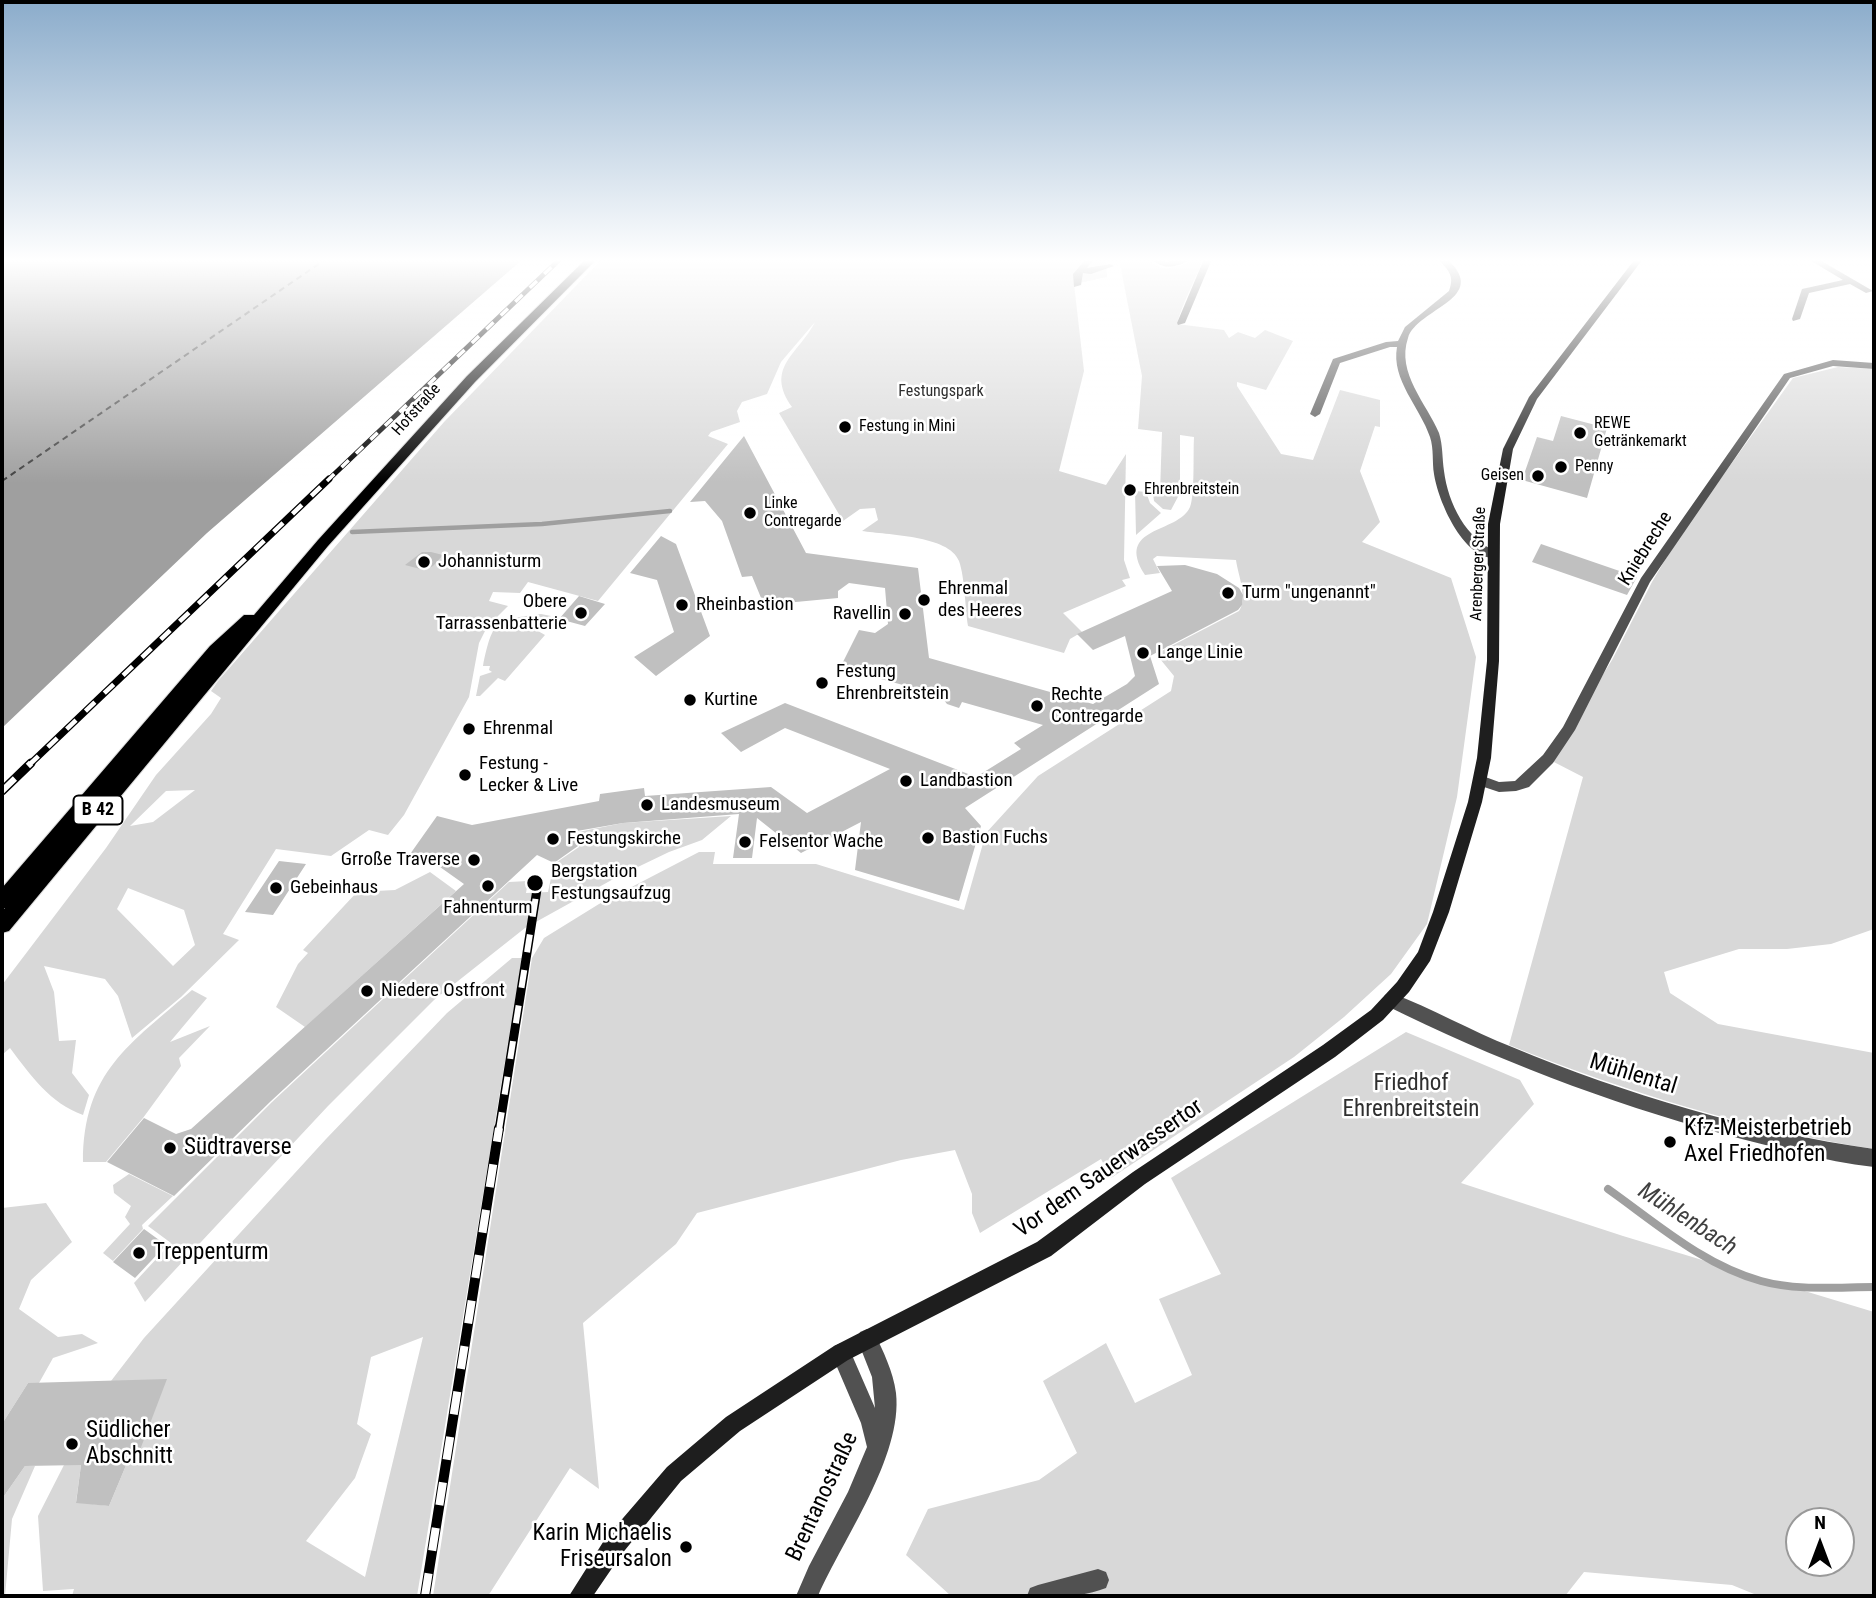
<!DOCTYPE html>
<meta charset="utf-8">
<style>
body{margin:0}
#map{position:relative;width:1876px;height:1598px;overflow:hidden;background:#fff;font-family:"Roboto Condensed",sans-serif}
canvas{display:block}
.frame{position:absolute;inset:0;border:4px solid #000;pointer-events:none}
.north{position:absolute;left:1785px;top:1507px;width:70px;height:70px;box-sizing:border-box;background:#fff;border:2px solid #999;border-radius:50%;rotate:0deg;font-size:19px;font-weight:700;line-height:28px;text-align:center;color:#000}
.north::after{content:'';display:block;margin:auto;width:24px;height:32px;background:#000;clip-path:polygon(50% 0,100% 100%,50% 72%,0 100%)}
</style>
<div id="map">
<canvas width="1876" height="1598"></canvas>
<div class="frame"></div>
<div class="north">N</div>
</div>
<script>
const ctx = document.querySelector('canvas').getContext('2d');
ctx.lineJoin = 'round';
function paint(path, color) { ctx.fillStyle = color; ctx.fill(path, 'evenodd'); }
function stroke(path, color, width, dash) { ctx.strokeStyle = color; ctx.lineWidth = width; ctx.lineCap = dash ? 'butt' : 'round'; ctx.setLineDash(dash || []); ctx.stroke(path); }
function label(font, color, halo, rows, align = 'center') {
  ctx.font = font + ' "Roboto Condensed",sans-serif'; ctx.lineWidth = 5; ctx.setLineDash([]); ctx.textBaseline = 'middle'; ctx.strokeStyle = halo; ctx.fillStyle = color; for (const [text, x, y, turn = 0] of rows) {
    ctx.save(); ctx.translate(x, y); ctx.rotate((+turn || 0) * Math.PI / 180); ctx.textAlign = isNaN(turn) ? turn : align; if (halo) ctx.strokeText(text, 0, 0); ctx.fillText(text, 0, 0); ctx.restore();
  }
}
paint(new Path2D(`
 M 602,259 L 1106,259 L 1107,277 L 1074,284 L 1084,371 L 1059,471 L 1106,485 L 1126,454 L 1124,560 L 1130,578 L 1122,580 L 1126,586 L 1063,613 L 1082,632 L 1070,639 L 1064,653 L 968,626 C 965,608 965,578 959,561 C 949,535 886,535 862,531 L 878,520 L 875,508 L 860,509 L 843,521 L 779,413 L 792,407 C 764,367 799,354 815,322 L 781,362 L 767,394 L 742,402 L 737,411 L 740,422 L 711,432 L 708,436 L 728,444 L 598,601 L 528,582 L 520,593 L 493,592 L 489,601 L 508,606 L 487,627 L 479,643 L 469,697 L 404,815 L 388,835 L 369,830 L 331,856 L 276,849 L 223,934 L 239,940 L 181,997 L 132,1038 L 118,996 L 105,979 L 44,966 L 54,992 L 59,1041 L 76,1040 L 72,1073 L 89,1095 L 83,1115 C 50,1103 31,1076 10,1048 L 2,1055 L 2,985 L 106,848 L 156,775 L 211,714 L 221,698 L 211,691 L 218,681 L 444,422 ZM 195,790 L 153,822 L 130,826 L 166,791 ZM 128,888 L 184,910 L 195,945 L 173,966 L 117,909 Z
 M 1119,259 L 1149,259 C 1164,280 1185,259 1203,259 C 1195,281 1183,301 1177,324 L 1224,330 L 1229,338 L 1238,332 L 1255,338 L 1265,330 L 1293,341 L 1266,390 L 1237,382 L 1237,386 L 1281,454 L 1313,460 L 1340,390 L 1380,400 L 1380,427 L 1375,426 L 1360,471 L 1380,522 L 1362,542 L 1451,578 L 1476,657 L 1457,797 L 1427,924 L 1391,974 L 1344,1017 L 1294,1057 L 1111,1178 L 1101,1159 L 980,1233 L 972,1213 L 972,1194 L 955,1150 L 901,1160 L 697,1213 L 676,1244 L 583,1323 L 599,1489 L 570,1468 L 488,1596 L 433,1596 L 532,958 L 544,938 L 599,904 L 699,852 L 715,852 L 713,864 L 816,864 L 964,910 L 986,833 L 1038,776 L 1171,691 L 1174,676 L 1156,654 L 1239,611 C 1248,598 1238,575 1236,560 L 1157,556 L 1153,559 L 1160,573 L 1145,575 C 1114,526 1178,534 1190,507 C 1195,495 1193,452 1194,437 L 1180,435 L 1180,493 L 1171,510 L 1163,509 L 1154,501 L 1153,493 L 1160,493 L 1162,432 L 1138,429 L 1142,376 Z
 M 1838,367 L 1874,369 L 1874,929 L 1831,944 L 1787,949 L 1739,949 L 1664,972 L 1670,993 L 1718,1024 L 1874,1053 L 1874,1149 C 1749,1130 1626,1092 1509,1045 L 1583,777 L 1550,760 L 1612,660 L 1652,582 L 1678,538 L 1793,378 Z
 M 1135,491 L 1146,492 L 1150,503 L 1161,513 L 1136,535 Z
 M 541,614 L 551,616 L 538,631 L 545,635 L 505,681 L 498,678 L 480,696 L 476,696 L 480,676 L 492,672 L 489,670 L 490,666 L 483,666 C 493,618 496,620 541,614 Z
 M 731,816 L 702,840 L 669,852 L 617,877 L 525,928 L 434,1000 L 328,1106 L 145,1302 L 134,1283 L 171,1243 L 148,1226 L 272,1102 L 509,882 L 528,881 L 526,893 L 548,892 L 554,864 L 579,847 L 578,832 L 623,823 Z
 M 430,872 L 456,891 L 305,1027 L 276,1007 L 298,964 L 308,953 L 303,950 L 357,892 L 395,890 Z
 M 512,958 L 522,958 L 417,1596 L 72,1596 L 74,1589 L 43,1591 L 38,1516 L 64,1465 L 81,1465 L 76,1502 L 109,1506 L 127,1463 L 135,1462 L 111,1381 L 144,1338 L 326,1139 L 447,1013 ZM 423,1337 L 365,1577 L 306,1541 L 355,1478 L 371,1434 L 357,1424 L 371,1357 Z
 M 192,990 L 207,998 L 170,1042 L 210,1026 L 179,1058 L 181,1066 L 143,1118 L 106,1162 L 83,1162 C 83,1072 130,1044 192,990 Z
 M 1406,1032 L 1520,1080 L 1534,1104 L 1461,1183 L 1623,1236 L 1874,1312 L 1874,1596 L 1759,1596 L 1732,1585 L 1584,1572 L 1565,1596 L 951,1596 L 906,1555 L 928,1509 L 1039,1480 L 1077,1453 L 1043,1381 L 1106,1343 L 1135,1403 L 1192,1375 L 1159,1299 L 1221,1274 L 1171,1178 ZM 1799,1521 L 1841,1521 L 1841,1563 L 1799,1563 Z
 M 129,1174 L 173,1196 L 142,1225 L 143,1229 L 113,1261 L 103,1253 L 130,1224 L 125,1217 L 131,1206 L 114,1193 L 113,1185 Z
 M 46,1203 L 72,1242 L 31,1280 L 19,1309 L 58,1337 L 82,1334 L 98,1343 L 53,1358 L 39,1383 L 28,1383 L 2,1424 L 2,1208 Z
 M 25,1466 L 35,1466 L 12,1519 L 5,1596 L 2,1596 L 2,1499 Z`), '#d8d8d8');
paint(new Path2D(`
 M 5,259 L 523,259 L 207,533 L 2,728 L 2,260 Z`), '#9f9f9f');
stroke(new Path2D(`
 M 352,532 L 542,524 L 670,511`), '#9f9f9f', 4.5);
stroke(new Path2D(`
 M 1608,1189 C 1656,1223 1703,1265 1761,1281 C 1797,1291 1837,1287 1874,1287`), '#9f9f9f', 8);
stroke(new Path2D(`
 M 2,481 L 326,259`), '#404040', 2, [6, 4.5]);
paint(new Path2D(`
 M 1561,416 L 1607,428 L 1587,498 L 1522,480 L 1537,437 L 1553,441 Z
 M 744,436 L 806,553 L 918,568 L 929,658 L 1093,704 L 1127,684 L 1135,676 L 1125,636 L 1093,650 L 1077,634 L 1172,591 L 1157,566 L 1185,565 L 1217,574 L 1239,588 L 1243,595 L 1242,605 L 1238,610 L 1150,656 L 1159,684 L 965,808 L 981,826 L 959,901 L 855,870 L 861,822 L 801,853 L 757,818 L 752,858 L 733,858 L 739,814 L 623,823 L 577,831 L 578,846 L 554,863 L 537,855 L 271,1101 L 174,1196 L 107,1162 L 144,1118 L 176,1134 L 191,1129 L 464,884 L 440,867 L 408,857 L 437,816 L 472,825 L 599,801 L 600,794 L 644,788 L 645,796 L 771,787 L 807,813 L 890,769 L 785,728 L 741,752 L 721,733 L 785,703 L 976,777 L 1021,749 L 1014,743 L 1043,725 L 962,702 L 959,708 L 947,704 L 940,695 L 840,668 L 859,630 L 875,633 L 888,624 L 885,588 L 849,583 L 838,591 L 838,598 L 764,605 L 752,576 L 742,577 L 722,521 L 705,501 L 690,502 Z
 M 661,536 L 676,544 L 710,636 L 656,676 L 634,657 L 674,632 L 657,580 L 630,573 Z
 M 1541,544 L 1637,577 L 1627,595 L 1532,562 Z
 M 422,552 L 431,552 L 443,555 L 433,566 L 424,570 L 405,565 Z
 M 579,596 L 605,604 L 585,626 L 559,619 Z
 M 279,861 L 306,864 L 273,915 L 245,912 Z
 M 144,1229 L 166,1245 L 135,1278 L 113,1262 Z
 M 167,1379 L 135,1463 L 127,1463 L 109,1506 L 76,1503 L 81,1465 L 25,1466 L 2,1499 L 2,1424 L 28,1383 Z`), '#c0c0c0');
const primary = new Path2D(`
 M 586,259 L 597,259 L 475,382 L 328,546 L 9,931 L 2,933 L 2,911 L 5,908 L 2,909 L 2,888 L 210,646 L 244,615 L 254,615 L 318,540 L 467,376 Z`);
stroke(primary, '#dbdbdb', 2);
paint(new Path2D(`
 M 1086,259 L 1094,259 L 1087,268 L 1110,264 L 1114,266 L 1091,274 L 1083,273 L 1081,285 L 1074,287 L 1073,274 Z
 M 1152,259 L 1161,259 L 1166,262 L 1191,259 C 1179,267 1163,271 1152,259 Z
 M 1204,259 L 1212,259 L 1185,323 L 1178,325 L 1177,323 Z
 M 1438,259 L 1447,259 C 1491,299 1417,308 1408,338 C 1396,373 1427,404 1439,433 C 1443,446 1442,458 1444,471 C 1448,503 1466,540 1498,552 L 1498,558 C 1464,562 1438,501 1434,474 C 1432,462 1434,449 1430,437 C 1420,407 1391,380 1397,347 L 1390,347 L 1340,363 L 1320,414 L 1315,417 L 1310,414 L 1333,359 L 1386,342 L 1398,341 L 1405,327 L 1449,291 C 1455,275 1448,270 1438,259 Z
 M 1808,259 L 1818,259 L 1873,291 L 1866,293 L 1850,284 L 1809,293 L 1800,319 L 1793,321 L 1792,319 L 1802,289 L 1843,280 Z
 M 1833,360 L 1874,363 L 1874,369 L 1833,366 L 1790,378 L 1650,582 L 1575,730 L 1553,763 L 1529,787 L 1516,791 L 1499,792 L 1475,784 L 1473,780 L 1475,776 L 1480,775 L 1499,782 L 1515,781 L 1543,755 L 1563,727 L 1641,578 L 1784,374 Z
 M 1098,1569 L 1106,1572 L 1109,1580 L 1106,1588 C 1081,1598 1053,1597 1027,1596 L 1030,1588 L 1038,1585 Z`), '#515151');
paint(new Path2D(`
 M 1391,993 C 1432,1008 1471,1031 1512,1047 C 1625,1094 1752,1132 1874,1149 L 1874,1167 C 1823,1161 1773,1147 1723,1134 C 1606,1102 1494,1059 1385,1005 L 1383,1000 L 1385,995 Z
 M 867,1329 L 874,1332 C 883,1351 893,1371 896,1393 C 903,1456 843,1539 818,1596 L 796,1596 L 809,1566 L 848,1492 L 867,1447 L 861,1423 L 831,1353 L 834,1346 L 841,1343 L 848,1346 L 875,1408 L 872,1377 L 857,1339 L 860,1332 Z`), '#515151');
paint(new Path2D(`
 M 1635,259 L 1643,259 L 1537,399 L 1513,449 L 1500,524 L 1499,661 L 1491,758 L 1482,802 L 1449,912 L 1430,961 L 1409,992 L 1383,1020 L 1335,1057 L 1145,1184 L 1051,1256 L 848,1360 L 740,1431 L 681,1481 L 621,1555 L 593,1596 L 569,1596 L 605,1539 L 667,1467 L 726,1417 L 834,1346 L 1037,1242 L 1133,1172 L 1323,1045 L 1371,1010 L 1397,982 L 1418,952 L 1433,912 L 1468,802 L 1477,758 L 1487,661 L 1488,524 L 1503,449 L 1529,397 Z`), '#1e1e1e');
paint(primary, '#000');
const railFar3 = new Path2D(`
 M 327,481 L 560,259`);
const railFar2 = new Path2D(`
 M 29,765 L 329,479`);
const railFar1 = new Path2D(`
 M 2,791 L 31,763
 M 499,1130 L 538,883`);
const rail = new Path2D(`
 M 425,1596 L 499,1128`);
stroke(railFar3, '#000', 5);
stroke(railFar2, '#000', 7);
stroke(railFar1, '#000', 9);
stroke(rail, '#000', 10);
stroke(railFar3, '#fff', 3.5, [10]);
stroke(railFar2, '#fff', 4.5, [13]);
stroke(railFar1, '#fff', 6, [18]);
stroke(rail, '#fff', 8, [23]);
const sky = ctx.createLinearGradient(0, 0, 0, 483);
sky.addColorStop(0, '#8baccb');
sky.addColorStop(0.54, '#fff');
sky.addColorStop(1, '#ffffff00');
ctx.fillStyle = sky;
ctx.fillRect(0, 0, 1876, 483);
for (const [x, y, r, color] of [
 [845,427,7,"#000"],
 [1580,433,7,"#000"],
 [1561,467,7,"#000"],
 [1538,476,7,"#000"],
 [1130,490,7,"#000"],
 [750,513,7,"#000"],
 [424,562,7,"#000"],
 [1228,593,7,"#000"],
 [924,600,7,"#000"],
 [682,605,7,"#000"],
 [581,613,7,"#000"],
 [905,614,7,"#000"],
 [1143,653,7,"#000"],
 [822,683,7,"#000"],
 [690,700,7,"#000"],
 [1037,706,7,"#000"],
 [469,729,7,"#000"],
 [465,775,7,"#000"],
 [906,781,7,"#000"],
 [647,805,7,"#000"],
 [928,838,7,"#000"],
 [553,839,7,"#000"],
 [745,842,7,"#000"],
 [474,860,7,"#000"],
 [535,883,9,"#000"],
 [488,886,7,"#000"],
 [276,888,7,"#000"],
 [367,991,7,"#000"],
 [1670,1142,7,"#000"],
 [170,1148,7,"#000"],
 [139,1253,7,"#000"],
 [72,1444,7,"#000"],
 [686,1547,7,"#000"]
]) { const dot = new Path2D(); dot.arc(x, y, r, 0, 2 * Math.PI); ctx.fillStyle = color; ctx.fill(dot); stroke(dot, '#fff', 2.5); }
label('16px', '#2f2f2f', '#fff', [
 ["Festungspark",941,392]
]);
label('16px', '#000', '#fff', [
 ["Hofstraße",417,410,-48],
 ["Arenberger Straße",1479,564,-88]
]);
label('16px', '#000', '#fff', [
 ["REWE",1594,424],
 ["Getränkemarkt",1594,442],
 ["Festung in Mini",859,427],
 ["Penny",1575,467],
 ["Geisen",1524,476,"right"],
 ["Ehrenbreitstein",1144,490],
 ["Linke",764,504],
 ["Contregarde",764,522]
], 'left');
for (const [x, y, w] of [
 [98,810,49]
]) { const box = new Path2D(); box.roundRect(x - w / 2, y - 14.5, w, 29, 5); ctx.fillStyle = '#fff'; ctx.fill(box); stroke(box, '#000', 2); }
label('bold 18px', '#000', null, [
 ["B 42",98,810]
]);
label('19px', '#000', '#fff', [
 ["Kniebreche",1646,549,-58]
]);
label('19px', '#000', '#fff', [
 ["Johannisturm",438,562],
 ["Ehrenmal",938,589],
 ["des Heeres",938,611],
 ["Turm \"ungenannt\"",1242,593],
 ["Obere",567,602,"right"],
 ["Tarrassenbatterie",567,624,"right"],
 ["Rheinbastion",696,605],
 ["Ravellin",891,614,"right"],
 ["Lange Linie",1157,653],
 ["Festung",836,672],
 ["Ehrenbreitstein",836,694],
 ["Rechte",1051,695],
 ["Contregarde",1051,717],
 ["Kurtine",704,700],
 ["Ehrenmal",483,729],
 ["Festung -",479,764],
 ["Lecker & Live",479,786],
 ["Landbastion",920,781],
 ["Landesmuseum",661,805],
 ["Bastion Fuchs",942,838],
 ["Festungskirche",567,839],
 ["Felsentor Wache",759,842],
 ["Grroße Traverse",460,860,"right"],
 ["Bergstation",551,872],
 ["Festungsaufzug",551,894],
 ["Gebeinhaus",290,888],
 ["Fahnenturm",488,908,"center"],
 ["Niedere Ostfront",381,991]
], 'left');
label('23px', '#000', '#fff', [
 ["Mühlental",1633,1075,17],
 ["Vor dem Sauerwassertor",1109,1169,-35],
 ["Brentanostraße",823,1497,-65]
]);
label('23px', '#2f2f2f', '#fff', [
 ["Friedhof",1411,1084],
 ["Ehrenbreitstein",1411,1110]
]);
label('23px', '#000', '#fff', [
 ["Kfz-Meisterbetrieb",1684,1129],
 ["Axel Friedhofen",1684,1155],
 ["Südtraverse",184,1148],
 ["Treppenturm",153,1253],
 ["Südlicher",86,1431],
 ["Abschnitt",86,1457],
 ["Karin Michaelis",672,1534,"right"],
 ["Friseursalon",672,1560,"right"]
], 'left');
label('italic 24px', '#404040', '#fff', [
 ["Mühlenbach",1687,1220,33]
]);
</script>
